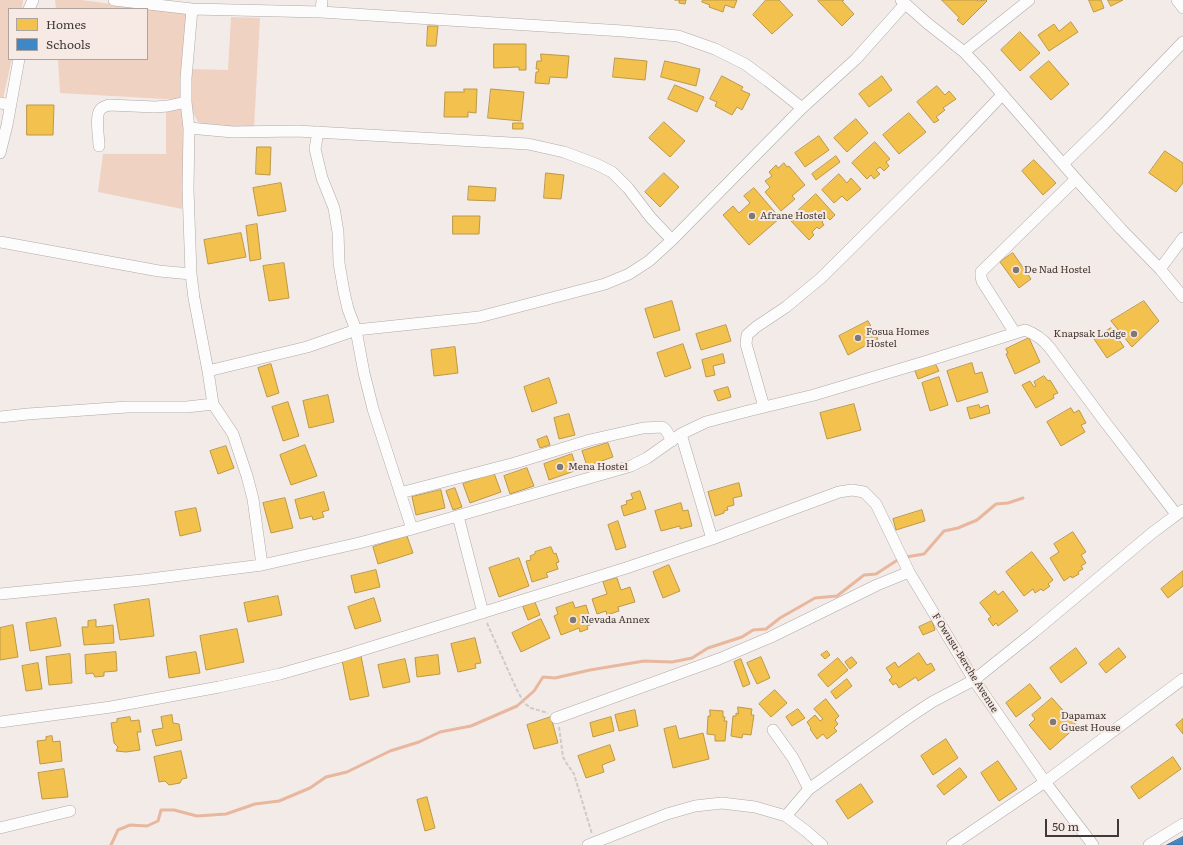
<!DOCTYPE html>
<style>
body{margin:0}
#map{position:relative;width:1183px;height:845px;overflow:hidden;background:#f3ebe8;font-family:Literata,serif}
canvas{display:block}
.legend{position:absolute;left:8px;top:8px;width:140px;height:52px;box-sizing:border-box;background:#f7eae4;border:1px solid #ada49f;margin:0;padding:5px 7px;list-style:none;font-size:12px;color:#3f3a38}
.legend li{display:flex;align-items:center;gap:8px;height:20px}
.legend b{width:20px;border:1px solid #ada49f}
.scale{position:absolute;left:1045px;top:819px;width:74px;height:18px;box-sizing:border-box;border:2px solid #3f3a38;border-top:0;padding-left:5px;font-size:12px;line-height:14px;white-space:nowrap;color:#3f3a38;-webkit-text-stroke:3px #f7eae4;paint-order:stroke}
</style>
<div id="map">
<canvas width="1183" height="845"></canvas>
<ul class="legend">
<li><b style="height:11px;background:#f2c14e"></b>Homes</li>
<li><b style="height:11px;background:#3f88c5"></b>Schools</li>
</ul>
<div class="scale">50 m</div>
</div>
<script>
const ctx = document.querySelector('canvas').getContext('2d');
ctx.lineJoin = 'round';
function paint(path, color) { ctx.fillStyle = color; ctx.fill(path, 'evenodd'); }
function stroke(path, color, width, dash) { ctx.strokeStyle = color; ctx.lineWidth = width; ctx.lineCap = dash ? 'butt' : 'round'; ctx.setLineDash(dash || []); ctx.stroke(path); }
function label(font, color, halo, rows, align = 'center') {
  ctx.font = font + ' Literata,serif'; ctx.lineWidth = 4; ctx.setLineDash([]); ctx.textBaseline = 'middle'; ctx.strokeStyle = halo; ctx.fillStyle = color; for (const [text, x, y, turn = 0] of rows) {
    ctx.save(); ctx.translate(x, y); ctx.rotate((+turn || 0) * Math.PI / 180); ctx.textAlign = isNaN(turn) ? turn : align; if (halo) ctx.strokeText(text, 0, 0); ctx.fillText(text, 0, 0); ctx.restore();
  }
}
paint(new Path2D(`
 M 0,0 L 23,0 L 22,9 L 9,9 L 9,59 L 12,59 L 3,98 L 0,97 Z
 M 55,0 L 81,0 L 190,14 L 181,100 L 60,93 L 58,59 L 147,59 L 147,9 L 56,9 Z
 M 231,17 L 260,18 L 254,128 L 206,126 L 198,122 L 191,109 L 190,96 L 192,69 L 228,70 Z
 M 181,109 L 186,119 L 187,130 L 182,209 L 98,192 L 103,154 L 166,154 L 166,110 Z`), '#f0d2c3');
const homes = new Path2D(`
 M 675,0 L 686,0 L 685,4 L 679,3 L 679,0 Z
 M 703,0 L 737,0 L 734,8 L 725,5 L 723,12 L 709,7 L 710,5 L 702,2 Z
 M 766,0 L 779,0 L 793,15 L 772,34 L 753,15 Z
 M 819,0 L 844,0 L 842,1 L 854,14 L 842,26 L 818,1 Z
 M 942,0 L 977,0 L 978,1 L 986,0 L 987,1 L 963,25 L 957,20 L 959,18 Z
 M 1089,0 L 1101,0 L 1104,8 L 1094,12 Z
 M 1108,0 L 1123,0 L 1111,6 Z
 M 1071,22 L 1078,32 L 1049,51 L 1038,35 L 1054,24 L 1059,31 Z
 M 428,26 L 438,26 L 436,46 L 427,46 Z
 M 1020,32 L 1040,53 L 1020,71 L 1001,50 Z
 M 494,44 L 526,44 L 526,70 L 519,70 L 519,67 L 494,68 Z
 M 541,54 L 569,56 L 567,78 L 550,77 L 549,84 L 535,83 L 536,72 L 538,72 L 539,69 L 536,69 L 537,61 L 541,61 Z
 M 615,58 L 647,61 L 645,80 L 613,77 Z
 M 665,61 L 700,69 L 696,86 L 661,77 Z
 M 1049,61 L 1069,84 L 1051,100 L 1030,77 Z
 M 722,76 L 743,87 L 741,90 L 750,94 L 742,110 L 737,107 L 732,115 L 715,106 L 717,102 L 710,99 Z
 M 882,76 L 892,90 L 869,107 L 859,94 Z
 M 675,85 L 704,97 L 697,112 L 668,99 Z
 M 937,86 L 945,95 L 949,91 L 956,99 L 943,108 L 945,110 L 936,117 L 939,120 L 934,123 L 917,102 Z
 M 464,89 L 477,89 L 476,113 L 468,112 L 468,117 L 444,117 L 445,92 L 464,92 Z
 M 491,89 L 524,92 L 521,121 L 488,118 Z
 M 27,105 L 54,105 L 53,135 L 27,135 Z
 M 909,113 L 926,132 L 899,154 L 883,135 Z
 M 856,119 L 868,133 L 847,152 L 834,138 Z
 M 664,122 L 685,141 L 670,157 L 649,138 Z
 M 513,123 L 523,123 L 523,129 L 513,129 Z
 M 819,136 L 829,150 L 805,167 L 795,153 Z
 M 875,142 L 890,159 L 886,162 L 889,166 L 884,171 L 880,167 L 876,170 L 880,174 L 874,179 L 871,175 L 867,179 L 852,163 Z
 M 257,147 L 271,147 L 270,175 L 256,174 Z
 M 1165,151 L 1183,163 L 1183,183 L 1176,192 L 1149,173 Z
 M 836,156 L 840,162 L 816,180 L 812,174 Z
 M 1034,160 L 1056,183 L 1043,195 L 1022,171 Z
 M 784,163 L 787,167 L 789,166 L 805,185 L 792,196 L 795,199 L 781,211 L 765,192 L 770,187 L 765,181 L 772,176 L 769,172 L 776,165 L 778,168 Z
 M 546,173 L 564,175 L 561,199 L 544,198 Z
 M 664,173 L 679,187 L 660,207 L 645,192 Z
 M 839,174 L 847,183 L 851,178 L 861,189 L 847,201 L 842,196 L 834,203 L 822,190 Z
 M 281,183 L 286,211 L 258,216 L 253,188 Z
 M 469,186 L 496,188 L 495,201 L 468,200 Z
 M 754,188 L 780,218 L 749,245 L 723,215 L 733,206 L 739,213 L 750,203 L 744,196 Z
 M 816,194 L 835,215 L 830,220 L 827,217 L 822,222 L 824,225 L 819,229 L 817,227 L 812,232 L 814,235 L 809,240 L 789,219 Z
 M 453,216 L 480,216 L 479,234 L 453,234 Z
 M 257,224 L 261,259 L 250,261 L 246,226 Z
 M 241,233 L 246,257 L 208,264 L 204,240 Z
 M 1013,253 L 1031,279 L 1019,288 L 1000,262 Z
 M 284,263 L 289,298 L 269,301 L 263,266 Z
 M 672,301 L 680,330 L 654,338 L 645,309 Z
 M 1144,301 L 1159,321 L 1132,347 L 1111,321 Z
 M 868,321 L 878,339 L 848,355 L 839,336 Z
 M 726,325 L 731,341 L 701,350 L 696,334 Z
 M 1111,328 L 1124,347 L 1107,358 L 1094,339 Z
 M 1029,338 L 1040,362 L 1015,374 L 1006,354 L 1008,353 L 1006,349 Z
 M 683,344 L 691,368 L 665,377 L 657,353 Z
 M 455,347 L 458,373 L 434,376 L 431,350 Z
 M 723,354 L 725,363 L 713,366 L 715,375 L 706,377 L 702,360 Z
 M 935,363 L 939,371 L 918,379 L 915,371 Z
 M 972,363 L 975,374 L 982,372 L 988,392 L 957,402 L 947,371 Z
 M 271,364 L 279,393 L 267,397 L 258,368 Z
 M 1044,376 L 1048,381 L 1050,380 L 1058,393 L 1053,395 L 1054,398 L 1036,408 L 1022,385 L 1030,381 L 1034,387 L 1036,386 L 1034,382 Z
 M 939,377 L 948,405 L 930,411 L 922,383 Z
 M 549,378 L 557,403 L 532,412 L 524,387 Z
 M 728,387 L 731,397 L 718,401 L 714,391 Z
 M 328,395 L 334,422 L 309,428 L 303,401 Z
 M 288,402 L 299,436 L 283,441 L 272,407 Z
 M 854,404 L 861,430 L 827,439 L 820,413 Z
 M 979,405 L 980,408 L 988,405 L 990,413 L 970,419 L 967,408 Z
 M 1071,408 L 1074,413 L 1079,410 L 1086,423 L 1081,425 L 1085,432 L 1061,446 L 1047,422 Z
 M 569,414 L 575,435 L 559,439 L 554,418 Z
 M 547,436 L 550,445 L 540,448 L 537,440 Z
 M 608,443 L 613,457 L 587,466 L 582,451 Z
 M 305,445 L 317,476 L 291,485 L 280,455 Z
 M 226,446 L 234,468 L 218,474 L 210,451 Z
 M 572,454 L 577,470 L 549,480 L 544,464 Z
 M 527,468 L 534,486 L 510,494 L 504,476 Z
 M 494,473 L 501,492 L 470,503 L 463,484 Z
 M 739,483 L 742,496 L 733,498 L 734,505 L 727,507 L 728,510 L 724,511 L 724,513 L 715,516 L 708,492 Z
 M 455,488 L 462,507 L 453,510 L 446,491 Z
 M 441,490 L 445,508 L 416,515 L 412,497 Z
 M 640,491 L 646,509 L 624,516 L 621,506 L 627,504 L 626,501 L 633,499 L 631,494 Z
 M 324,492 L 329,510 L 322,512 L 324,517 L 313,520 L 312,516 L 300,519 L 295,500 Z
 M 285,498 L 293,528 L 271,533 L 263,503 Z
 M 681,503 L 683,511 L 688,510 L 692,526 L 680,529 L 680,526 L 661,531 L 655,511 Z
 M 196,508 L 201,531 L 180,536 L 175,512 Z
 M 922,510 L 925,521 L 896,530 L 893,519 Z
 M 618,521 L 626,547 L 616,550 L 608,525 Z
 M 1073,532 L 1086,552 L 1081,555 L 1086,563 L 1081,566 L 1083,569 L 1078,572 L 1079,574 L 1072,578 L 1071,576 L 1064,581 L 1050,558 L 1059,552 L 1054,544 Z
 M 407,536 L 413,553 L 378,564 L 373,547 Z
 M 551,547 L 554,554 L 556,553 L 559,562 L 556,563 L 558,569 L 546,573 L 548,577 L 532,582 L 526,561 L 531,560 L 530,556 L 535,554 L 535,552 Z
 M 1032,552 L 1053,580 L 1048,584 L 1050,586 L 1043,591 L 1041,589 L 1035,593 L 1033,589 L 1024,596 L 1006,572 Z
 M 519,558 L 529,586 L 499,597 L 489,568 Z
 M 669,565 L 680,591 L 663,598 L 653,572 Z
 M 376,570 L 380,587 L 355,593 L 351,576 Z
 M 1183,571 L 1183,586 L 1168,598 L 1161,589 Z
 M 617,578 L 621,590 L 630,587 L 635,602 L 618,607 L 619,611 L 607,615 L 606,611 L 597,614 L 592,599 L 607,594 L 603,582 Z
 M 995,591 L 998,595 L 1003,591 L 1018,611 L 998,626 L 996,623 L 993,626 L 988,619 L 991,617 L 980,603 Z
 M 278,596 L 282,615 L 248,622 L 244,603 Z
 M 374,598 L 381,621 L 355,629 L 348,607 Z
 M 149,599 L 154,636 L 120,640 L 114,605 Z
 M 535,602 L 540,615 L 528,620 L 523,607 Z
 M 573,602 L 575,608 L 586,605 L 592,624 L 587,626 L 588,629 L 580,632 L 579,628 L 561,635 L 554,616 L 558,614 L 556,608 Z
 M 56,618 L 61,646 L 30,651 L 26,623 Z
 M 541,619 L 550,638 L 521,652 L 512,633 Z
 M 96,620 L 96,627 L 113,625 L 114,643 L 84,645 L 82,627 L 88,627 L 88,621 Z
 M 932,621 L 935,630 L 923,635 L 919,627 Z
 M 13,625 L 18,657 L 0,660 L 0,628 Z
 M 237,629 L 244,662 L 206,670 L 200,636 Z
 M 475,638 L 481,663 L 475,664 L 476,668 L 458,672 L 451,644 Z
 M 1076,648 L 1087,663 L 1061,683 L 1050,668 Z
 M 1119,648 L 1126,657 L 1106,673 L 1099,664 Z
 M 827,651 L 830,655 L 825,659 L 821,655 Z
 M 116,652 L 117,671 L 104,672 L 104,676 L 95,677 L 93,673 L 86,674 L 85,655 Z
 M 196,652 L 200,673 L 169,678 L 166,657 Z
 M 919,653 L 927,665 L 931,663 L 935,670 L 918,681 L 916,677 L 899,688 L 896,683 L 893,685 L 889,680 L 892,677 L 886,668 L 895,662 L 898,667 Z
 M 70,654 L 72,683 L 49,685 L 46,657 Z
 M 438,655 L 440,674 L 417,677 L 415,658 Z
 M 361,656 L 369,696 L 350,700 L 342,660 Z
 M 761,657 L 770,678 L 757,684 L 747,663 Z
 M 852,657 L 857,663 L 850,669 L 845,662 Z
 M 838,658 L 848,670 L 828,687 L 818,675 Z
 M 405,659 L 410,682 L 383,688 L 378,665 Z
 M 741,659 L 750,684 L 743,687 L 734,662 Z
 M 38,663 L 42,689 L 26,691 L 22,666 Z
 M 847,679 L 852,686 L 836,699 L 831,692 Z
 M 1030,684 L 1041,698 L 1016,717 L 1006,703 Z
 M 775,690 L 787,703 L 771,717 L 759,704 Z
 M 1052,698 L 1077,726 L 1050,750 L 1029,725 L 1035,719 L 1032,715 Z
 M 826,699 L 839,716 L 835,720 L 838,724 L 834,728 L 837,731 L 827,739 L 823,734 L 817,739 L 810,729 L 811,728 L 807,722 L 815,715 L 820,721 L 823,719 L 814,709 Z
 M 738,707 L 752,709 L 751,715 L 754,715 L 751,735 L 743,734 L 742,738 L 731,736 L 733,716 L 736,716 L 736,713 L 738,714 Z
 M 798,709 L 805,718 L 792,726 L 786,717 Z
 M 635,710 L 638,726 L 619,731 L 615,715 Z
 M 710,710 L 723,711 L 723,717 L 725,717 L 724,721 L 727,721 L 725,741 L 715,741 L 715,735 L 707,734 L 708,716 L 710,716 Z
 M 172,715 L 173,723 L 179,724 L 182,740 L 156,746 L 152,730 L 163,728 L 161,717 Z
 M 130,717 L 131,721 L 139,720 L 141,732 L 137,732 L 140,750 L 126,752 L 116,751 L 118,747 L 114,743 L 111,723 L 117,722 L 117,719 Z
 M 551,717 L 558,743 L 534,749 L 527,725 Z
 M 611,717 L 614,731 L 593,737 L 590,723 Z
 M 1183,719 L 1183,734 L 1176,725 Z
 M 676,726 L 679,739 L 703,733 L 709,759 L 673,768 L 664,729 Z
 M 52,736 L 53,742 L 60,741 L 62,761 L 40,764 L 37,741 L 46,740 L 46,737 Z
 M 946,739 L 958,758 L 933,775 L 921,756 Z
 M 610,745 L 615,760 L 602,765 L 604,772 L 586,778 L 578,756 Z
 M 181,751 L 187,778 L 182,779 L 180,783 L 169,785 L 165,781 L 159,782 L 154,757 Z
 M 1173,757 L 1181,769 L 1139,799 L 1131,787 Z
 M 998,761 L 1017,789 L 999,801 L 981,773 Z
 M 960,768 L 967,777 L 944,795 L 937,786 Z
 M 64,769 L 68,797 L 42,799 L 38,773 Z
 M 861,784 L 873,802 L 848,819 L 836,801 Z
 M 427,797 L 435,828 L 425,831 L 417,800 Z`);
paint(homes, '#f2c14e');
stroke(homes, '#bc9847', 1);
const schools = new Path2D(`
 M 1183,837 L 1183,845 L 1167,845 Z`);
paint(schools, '#3f88c5');
stroke(schools, '#3f719b', 1);
stroke(new Path2D(`
 M 906,557 L 924,554 L 944,531 L 958,528 L 977,520 L 996,504 L 1008,503 L 1023,498
 M 111,845 L 118,830 L 130,825 L 147,826 L 158,821 L 161,810 L 174,810 L 197,816 L 226,814 L 255,804 L 279,801 L 310,788 L 326,777 L 347,772 L 390,751 L 419,742 L 440,732 L 471,726 L 517,706 L 534,691 L 543,677 L 555,678 L 590,670 L 644,661 L 672,662 L 692,658 L 708,648 L 742,637 L 753,630 L 766,629 L 780,618 L 815,598 L 837,596 L 864,575 L 876,574 L 899,559`), '#e8b79e', 3);
const minor = new Path2D(`
 M 114,0 L 192,9 L 321,12 L 623,31 L 678,36 L 715,49 L 745,64 L 768,81 L 802,108
 M 901,0 L 927,23 L 964,52 L 982,71 L 1076,179 L 1121,229 L 1160,269 L 1183,297
 M 1177,0 L 1183,8
 M 29,9 L 33,0
 M 192,9 L 186,78 L 186,102 L 189,128 L 188,189 L 191,274 L 194,298 L 208,371 L 213,404 L 233,434 L 247,476 L 253,499 L 262,565
 M 321,12 L 322,0
 M 964,52 L 1029,0
 M 0,103 L 10,105
 M 189,128 L 233,132 L 297,131 L 528,144 L 564,152 L 596,164 L 612,172 L 628,188 L 651,218 L 672,240
 M 318,132 L 315,149 L 322,178 L 334,208 L 338,232 L 339,263 L 344,292 L 348,309 L 356,330 L 364,373 L 373,409 L 412,529
 M 99,146 C 99,138 95,116 100,110 C 102,107 106,106 109,105 L 155,107 L 168,106 L 186,102
 M 0,153 L 7,125 L 19,59
 M 1063,164 L 1104,124 L 1183,42
 M 0,242 L 159,271 L 191,274
 M 1160,269 L 1183,238
 M 1015,333 L 982,281 L 981,277 L 981,272 L 1076,179
 M 208,371 L 307,347 L 356,330 L 479,317 L 605,284 L 629,274 L 649,261 L 672,240 L 802,108 L 856,59 L 905,4
 M 764,407 L 746,344 L 747,335 L 756,327 L 786,307 L 821,278 L 942,158 L 1002,95
 M 0,417 L 28,414 L 127,407 L 187,407 L 213,404
 M 681,434 L 712,539
 M 400,493 L 515,463 L 590,440 L 643,428 L 662,427 L 666,430 L 672,441
 M 458,516 L 483,613
 M 0,594 L 142,580 L 262,565 L 359,543 L 412,529 L 631,466 L 647,458 L 681,434 L 706,422 L 748,411 L 814,395 L 924,362 L 1025,330 C 1036,334 1043,339 1050,348 L 1105,422 L 1176,514
 M 556,718 L 719,659 L 771,637 L 877,585 L 909,572
 M 0,722 L 111,707 L 219,687 L 280,674 L 343,656 L 626,568 L 712,539 L 839,492 L 852,490 L 864,492 L 876,504 L 909,572 L 974,680 L 1045,782 L 1093,845
 M 773,730 L 793,758 L 809,789
 M 786,816 L 809,789 L 908,718 L 932,702 L 974,680 L 1034,632 L 1152,533 L 1183,510
 M 0,828 L 70,811
 M 588,845 L 667,814 L 695,806 L 722,803 L 755,807 L 786,816 L 806,831 L 822,845
 M 952,845 L 1045,782 L 1183,679
 M 1149,845 L 1183,824`);
stroke(minor, '#afa9a7', 12);
stroke(new Path2D(`
 M 487,623 L 516,688 L 524,703 L 531,708 L 548,713
 M 559,727 L 563,757 L 567,764 L 574,774 L 592,834`), '#cecac9', 2, [4, 2]);
stroke(minor, '#fdfcfc', 11);
for (const [x, y, r, color] of [
 [752,216,4,"#7e7876"],
 [1016,270,4,"#7e7876"],
 [1134,334,4,"#7e7876"],
 [858,338,4,"#7e7876"],
 [560,467,4,"#7e7876"],
 [573,620,4,"#7e7876"],
 [1053,722,4,"#7e7876"]
]) { const dot = new Path2D(); dot.arc(x, y, r, 0, 2 * Math.PI); ctx.fillStyle = color; ctx.fill(dot); stroke(dot, '#f7eae4', 1.5); }
label('10px', '#3f3a38', '#f7eae4', [
 ["Afrane Hostel",760,216],
 ["De Nad Hostel",1024,270],
 ["Fosua Homes",866,332],
 ["Hostel",866,344],
 ["Knapsak Lodge",1126,334,"right"],
 ["Mena Hostel",568,467],
 ["Nevada Annex",581,620],
 ["Dapamax",1061,716],
 ["Guest House",1061,728]
], 'left');
label('10px', '#3f3a38', '#f7eae4', [
 ["F Owusu-Berche Avenue",965,663,58]
]);
</script>
